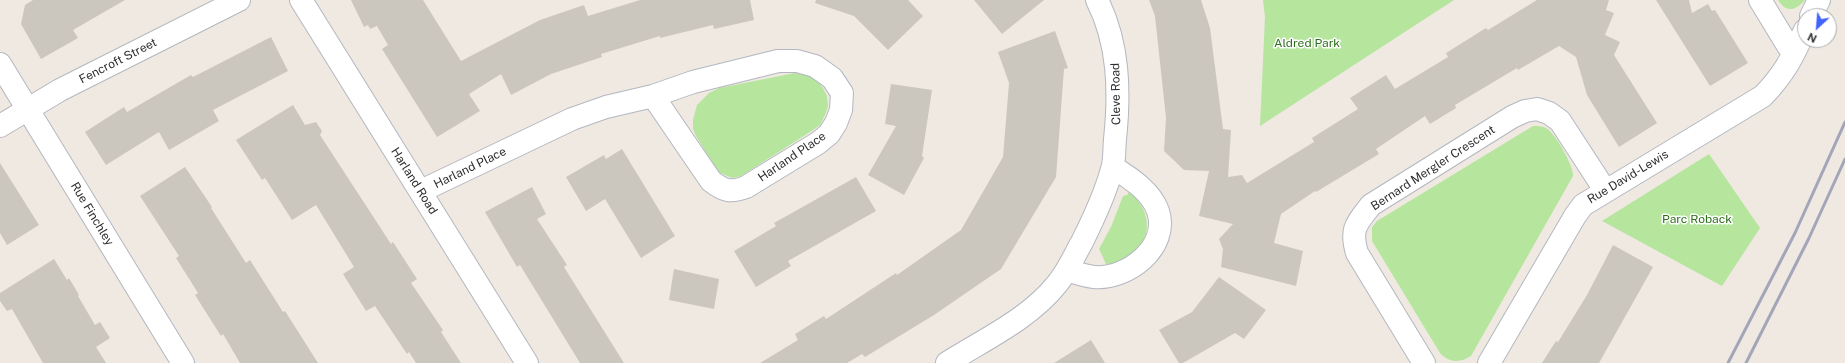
<!DOCTYPE html>
<style>
body{margin:0}
#map{position:relative;width:1845px;height:363px;overflow:hidden;background:#efe9e1;font-family:"Public Sans",sans-serif}
canvas{display:block}
.north{position:absolute;left:1797px;top:8px;width:40px;height:40px;box-sizing:border-box;background:#fff;border:1px solid #ababab;border-radius:50%;rotate:206deg;font-size:11px;font-weight:700;line-height:16px;text-align:center;color:#2e2e2e}
.north::after{content:'';display:block;margin:auto;width:14px;height:18px;background:#4264fb;clip-path:polygon(50% 0,100% 100%,50% 72%,0 100%)}
</style>
<div id="map">
<canvas width="1845" height="363"></canvas>
<div class="north">N</div>
</div>
<script>
const ctx = document.querySelector('canvas').getContext('2d');
ctx.lineJoin = 'round';
function paint(path, color) { ctx.fillStyle = color; ctx.fill(path, 'evenodd'); }
function stroke(path, color, width, dash) { ctx.strokeStyle = color; ctx.lineWidth = width; ctx.lineCap = dash ? 'butt' : 'round'; ctx.setLineDash(dash || []); ctx.stroke(path); }
function label(font, color, halo, rows, align = 'center') {
  ctx.font = font + ' "Public Sans",sans-serif'; ctx.lineWidth = 3; ctx.setLineDash([]); ctx.textBaseline = 'middle'; ctx.strokeStyle = halo; ctx.fillStyle = color; for (const [text, x, y, turn = 0] of rows) {
    ctx.save(); ctx.translate(x, y); ctx.rotate((+turn || 0) * Math.PI / 180); ctx.textAlign = isNaN(turn) ? turn : align; if (halo) ctx.strokeText(text, 0, 0); ctx.fillText(text, 0, 0); ctx.restore();
  }
}
paint(new Path2D(`
 M 1263,0 L 1454,0 L 1260,126 L 1265,17 Z
 M 1778,0 L 1805,0 C 1796,10 1787,14 1778,0 Z
 M 795,73 L 810,76 L 818,81 L 823,88 L 827,96 L 828,106 L 825,115 L 820,125 L 810,132 L 741,176 L 732,178 L 718,172 L 696,136 L 693,129 L 693,120 L 697,105 L 709,93 L 719,88 Z
 M 1533,126 C 1537,126 1542,126 1546,128 C 1555,133 1574,166 1573,176 L 1471,356 C 1460,363 1449,363 1440,353 L 1372,241 L 1372,227 L 1377,221 Z
 M 1709,154 L 1760,228 L 1722,286 L 1602,221 Z
 M 1129,192 C 1149,206 1155,237 1133,254 C 1126,259 1116,262 1107,266 L 1099,249 L 1111,227 L 1123,196 L 1127,195 Z`), '#b6e59e');
paint(new Path2D(`
 M 33,0 L 125,0 L 73,30 L 78,38 L 41,59 L 21,24 L 25,5 Z
 M 351,0 L 423,0 L 461,61 L 540,20 L 584,5 L 588,16 L 640,0 L 750,0 L 754,20 L 714,29 L 713,25 L 660,38 L 660,36 L 601,54 L 602,57 L 551,74 L 511,95 L 501,74 L 469,94 L 480,111 L 437,137 L 382,49 L 388,45 L 377,26 L 370,29 L 368,25 L 364,27 Z
 M 816,0 L 908,0 L 923,16 L 888,50 L 854,16 L 815,3 Z
 M 974,0 L 1044,0 L 1002,34 Z
 M 1149,0 L 1201,0 L 1210,28 L 1223,129 L 1231,130 L 1228,177 L 1242,175 L 1247,183 L 1314,142 L 1312,138 L 1358,109 L 1350,98 L 1386,75 L 1395,89 L 1448,57 L 1446,53 L 1486,28 L 1488,30 L 1537,0 L 1609,0 L 1606,10 L 1614,13 L 1605,35 L 1620,42 L 1614,55 L 1657,123 L 1619,147 L 1587,95 L 1576,57 L 1559,46 L 1518,70 L 1517,68 L 1455,105 L 1456,108 L 1430,124 L 1425,116 L 1376,149 L 1379,154 L 1316,192 L 1315,191 L 1281,214 L 1274,243 L 1303,251 L 1296,286 L 1221,267 L 1223,249 L 1219,239 L 1233,224 L 1199,216 L 1209,171 L 1184,170 L 1164,151 L 1166,118 L 1155,16 Z
 M 1656,0 L 1689,0 L 1692,13 L 1708,4 L 1712,11 L 1715,10 L 1748,63 L 1710,86 Z
 M 1055,31 L 1068,68 L 1064,69 L 1056,177 L 1001,269 L 934,315 L 865,357 L 862,354 L 847,363 L 760,363 L 798,340 L 795,334 L 824,316 L 826,319 L 896,273 L 897,275 L 961,230 L 1003,157 L 1009,83 L 998,52 Z
 M 271,37 L 288,71 L 213,110 L 219,121 L 169,150 L 159,132 L 106,165 L 85,132 L 124,107 L 127,112 L 191,75 L 193,77 Z
 M 891,84 L 932,90 L 922,156 L 924,158 L 904,195 L 868,175 L 896,126 L 885,124 Z
 M 293,105 L 305,125 L 316,122 L 322,131 L 320,135 L 391,244 L 393,242 L 417,279 L 411,283 L 443,330 L 441,332 L 461,363 L 416,363 L 409,352 L 407,354 L 375,306 L 366,311 L 343,274 L 354,267 L 316,205 L 292,220 L 265,178 L 262,180 L 236,140 Z
 M 622,149 L 675,236 L 641,258 L 605,199 L 586,211 L 566,177 L 604,155 L 606,159 Z
 M 0,163 L 39,225 L 7,245 L 0,233 Z
 M 185,167 L 212,207 L 211,208 L 246,263 L 250,260 L 283,312 L 285,311 L 318,363 L 240,363 L 223,334 L 221,336 L 195,295 L 198,293 L 176,258 L 179,256 L 140,196 Z
 M 856,177 L 876,211 L 788,261 L 791,266 L 756,287 L 734,251 L 776,226 L 774,223 Z
 M 532,187 L 546,214 L 537,219 L 567,265 L 564,267 L 624,363 L 580,363 L 520,265 L 517,267 L 485,212 Z
 M 1613,245 L 1653,267 L 1599,363 L 1542,363 L 1556,341 L 1558,342 L 1587,295 Z
 M 54,259 L 67,280 L 69,278 L 79,295 L 78,296 L 95,325 L 100,322 L 110,338 L 96,347 L 106,363 L 43,363 L 12,309 L 7,311 L 0,301 L 0,293 Z
 M 674,269 L 719,279 L 714,309 L 669,300 Z
 M 1219,277 L 1266,310 L 1244,339 L 1235,333 L 1183,363 L 1179,363 L 1159,330 L 1192,312 Z
 M 1091,340 L 1105,363 L 1054,363 Z`), '#cbc7bf');
const street = new Path2D(`
 M 301,0 L 527,363
 M 1760,0 L 1788,46 L 1795,51
 M 1811,16 L 1819,0
 M 0,64 L 183,363
 M 0,126 L 60,90 L 239,0
 M 421,191 L 572,119 L 606,107 L 653,96 L 693,82 L 778,61 L 797,61 L 815,66 L 832,78 L 842,93 L 841,110 L 836,123 L 829,134 L 818,143 L 746,187 C 730,193 724,191 711,181 L 653,96
 M 1067,270 C 1076,273 1085,276 1094,277 C 1127,280 1170,247 1158,211 C 1151,191 1130,178 1113,167
 M 947,363 C 985,339 1029,319 1057,284 C 1068,271 1074,256 1082,242 C 1094,218 1105,195 1112,169 C 1115,160 1114,149 1115,139 C 1120,92 1119,43 1097,0
 M 1424,363 L 1357,253 C 1350,229 1356,224 1371,205 L 1512,117 L 1525,111 L 1537,109 L 1549,113 L 1560,121 L 1605,190
 M 1489,363 L 1575,216 L 1583,205 L 1763,96 C 1785,73 1792,58 1805,30`);
stroke(street, '#b4b7c1', 24);
stroke(street, '#fff', 22);
stroke(new Path2D(`
 M 1728,363 L 1795,233 L 1845,122
 M 1746,363 L 1809,238 L 1845,159`), '#a3a6b8', 3);
label('12px', '#2c6e1b', '#fff', [
 ["Aldred Park",1307,43],
 ["Parc Roback",1697,219]
]);
label('12px', '#2e2e2e', '#fff', [
 ["Fencroft Street",118,61,-27],
 ["Cleve Road",1116,94,-91],
 ["Harland Place",792,157,-34],
 ["Harland Place",470,168,-26],
 ["Bernard Mergler Crescent",1433,168,-33],
 ["Rue David-Lewis",1628,177,-31],
 ["Harland Road",414,181,58],
 ["Rue Finchley",92,214,59]
]);
</script>
